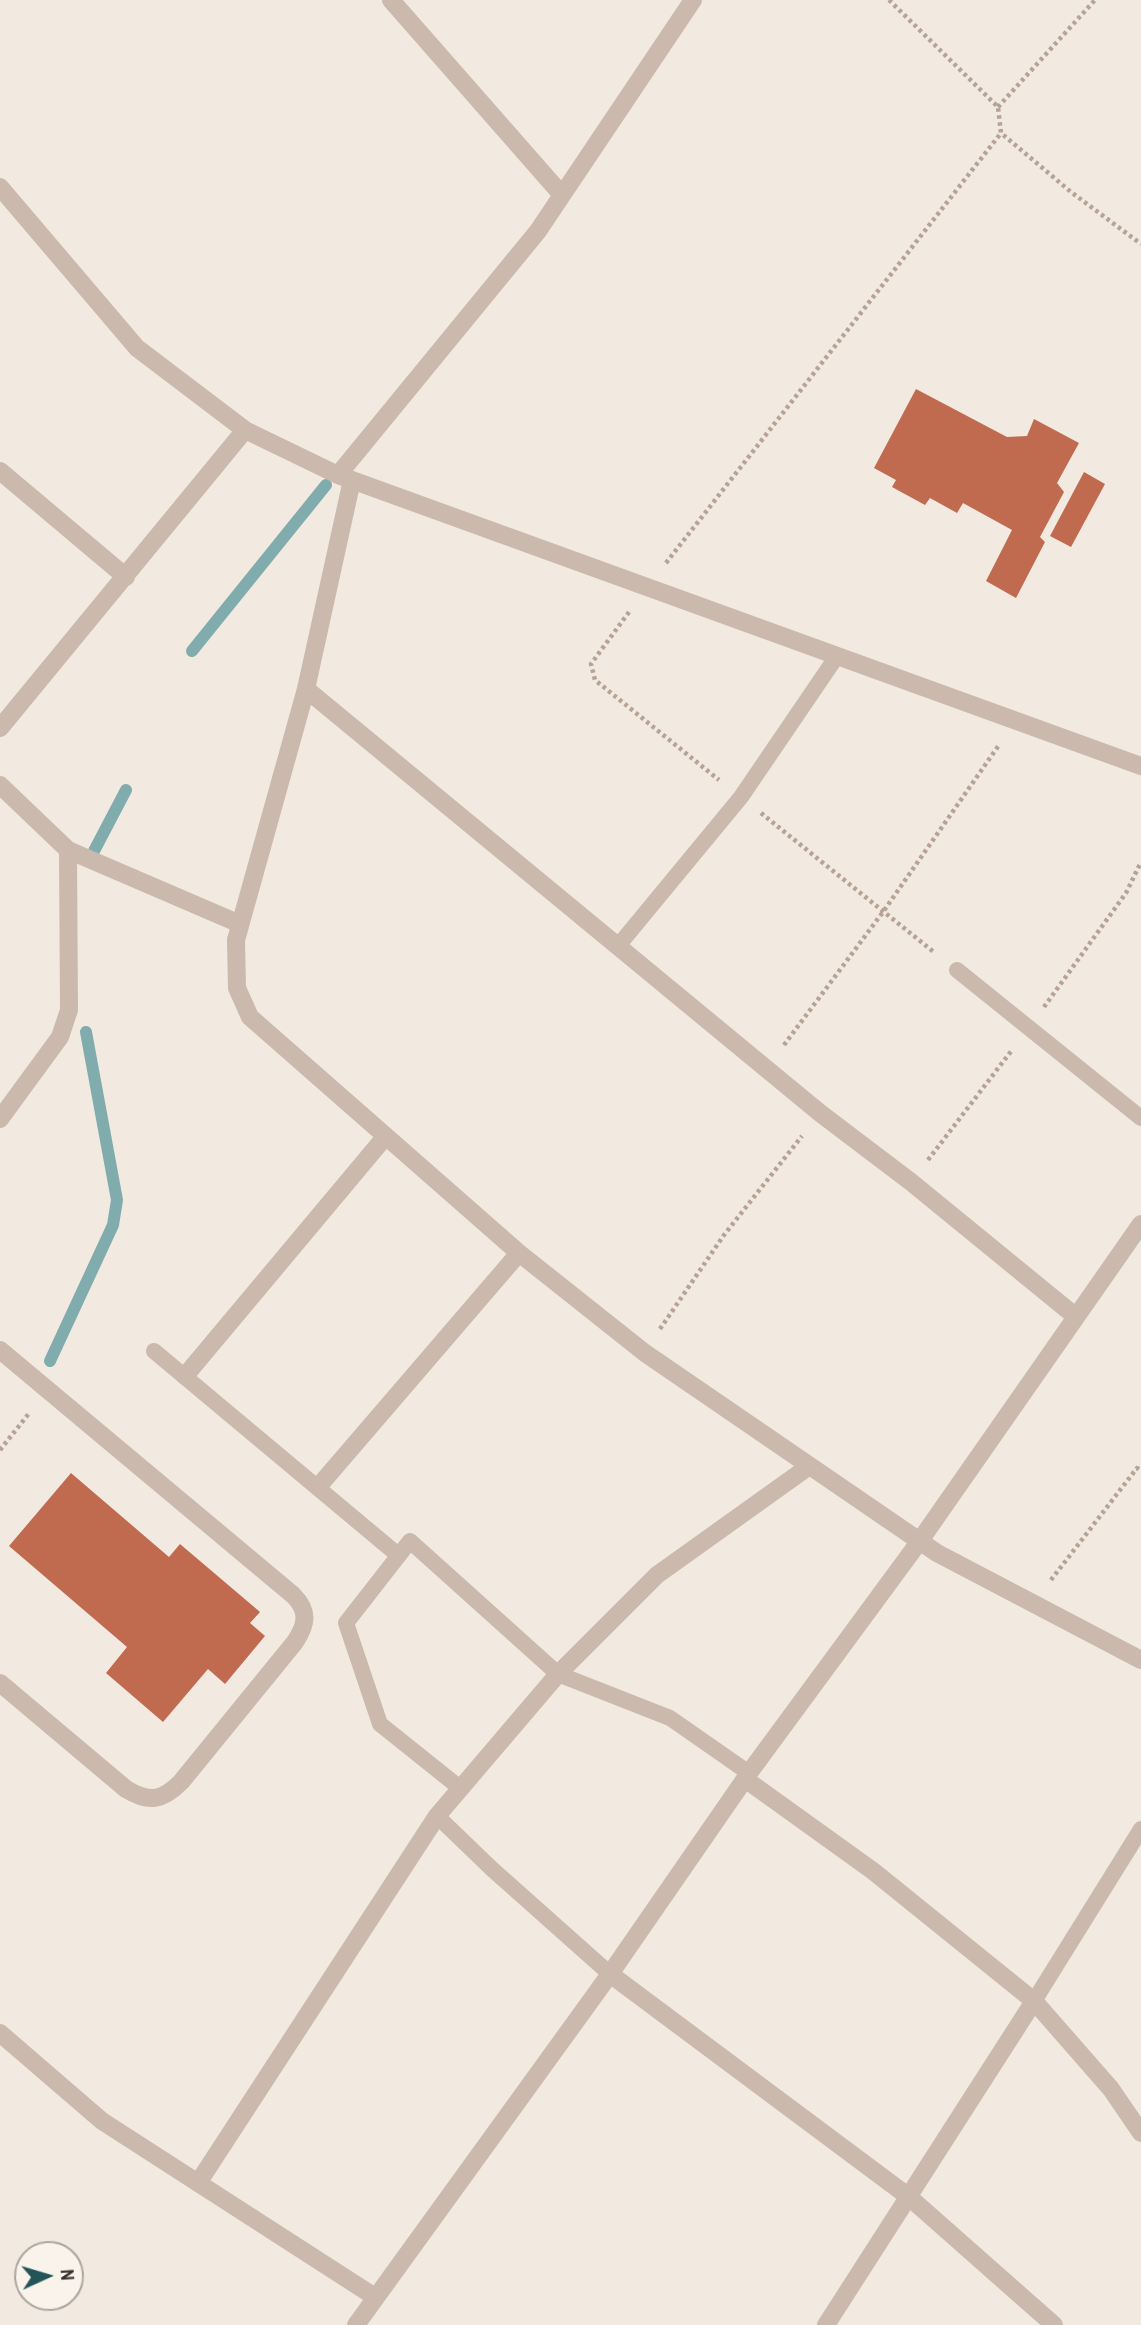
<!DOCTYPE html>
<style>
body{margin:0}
#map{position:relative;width:1141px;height:2325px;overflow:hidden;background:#f2e9e0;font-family:"Archivo Narrow",sans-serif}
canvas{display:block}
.north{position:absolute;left:14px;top:2241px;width:70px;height:70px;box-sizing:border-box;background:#f9f3ec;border:2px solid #aca59e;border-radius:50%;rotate:86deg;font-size:19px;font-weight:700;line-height:28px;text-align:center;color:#382f2a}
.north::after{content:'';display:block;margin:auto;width:24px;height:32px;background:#225558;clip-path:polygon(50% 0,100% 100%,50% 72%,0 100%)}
</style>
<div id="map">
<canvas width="1141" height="2325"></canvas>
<div class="north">N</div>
</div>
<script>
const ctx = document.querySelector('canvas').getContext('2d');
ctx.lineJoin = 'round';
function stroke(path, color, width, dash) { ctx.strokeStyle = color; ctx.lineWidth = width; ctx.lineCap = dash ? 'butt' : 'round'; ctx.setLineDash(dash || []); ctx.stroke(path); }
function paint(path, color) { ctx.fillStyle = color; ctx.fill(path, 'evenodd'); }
stroke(new Path2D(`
 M 192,651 L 326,485
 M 94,851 L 126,790
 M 50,1361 L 113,1225 L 117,1200 L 86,1032`), '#80acae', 12);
paint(new Path2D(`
 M 916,389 L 1007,437 L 1027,436 L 1034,419 L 1079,443 L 1057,483 L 1064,492 L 1040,537 L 1045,542 L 1016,598 L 986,581 L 1012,530 L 963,503 L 957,513 L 930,498 L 925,505 L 892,487 L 896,480 L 874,468 Z
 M 1084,472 L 1105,484 L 1071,547 L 1050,536 Z
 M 71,1473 L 169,1557 L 180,1544 L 260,1612 L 250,1623 L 265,1636 L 225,1684 L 208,1669 L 163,1722 L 106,1673 L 127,1647 L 9,1546 Z`), '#c06a50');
stroke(new Path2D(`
 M 889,0 L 998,107 L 1001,133 L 1071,192 L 1141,244
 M 998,107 L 1095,0
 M 666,563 L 1001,133
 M 629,612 L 591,664 L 595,680 L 719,780
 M 761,813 L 935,953
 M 1044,1007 L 1126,893 L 1141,862
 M 784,1045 L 883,912 L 999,745
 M 928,1160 L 1012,1050
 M 660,1329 L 724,1235 L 802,1136
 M 0,1450 L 30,1412
 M 1051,1580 L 1137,1468 L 1141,1471`), '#b6a396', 4.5, [3.5, 3.5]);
stroke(new Path2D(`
 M 618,946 L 741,797 L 837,656
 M 957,970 L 1141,1118
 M 154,1351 L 398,1555
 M 460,1788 L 380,1724 L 346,1623 L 410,1541 L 558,1674 L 670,1718 L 749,1773
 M 437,1816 L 492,1869 L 610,1974
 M 1034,2001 L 1141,1829`), '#cab9ac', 16);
stroke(new Path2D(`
 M 391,0 L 562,195
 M 0,187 L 137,348 L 245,430 L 338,475 L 1141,766
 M 0,471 L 126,577
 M 338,475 L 538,231 L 693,0
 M 352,480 L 306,689 L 236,940 L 237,988 L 250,1017 L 519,1253 L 645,1353 L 937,1553 L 1141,1660
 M 306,689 L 820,1113 L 911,1182 L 1075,1316
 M 0,728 L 245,430
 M 0,785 L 68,850 L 240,924
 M 0,1119 L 60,1037 L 69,1010 L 68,850
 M 0,1350 L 293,1595 C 309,1611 307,1624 295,1642 L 181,1782 C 162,1801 149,1803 126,1789 L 0,1683
 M 185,1376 L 385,1137
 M 318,1487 L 519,1253
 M 745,1779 L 873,1871 L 1034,2001
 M 610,1974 L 909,2197 L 1054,2325
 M 198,2183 L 437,1816 L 558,1674 L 657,1575 L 808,1467
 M 826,2325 L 1034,2001 L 1111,2089 L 1141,2133`), '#cab9ac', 18);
stroke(new Path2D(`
 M 0,2033 L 102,2121 L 375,2297
 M 356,2325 L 610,1974 L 749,1773 L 919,1542 L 1141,1224`), '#cab9ac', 18);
</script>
